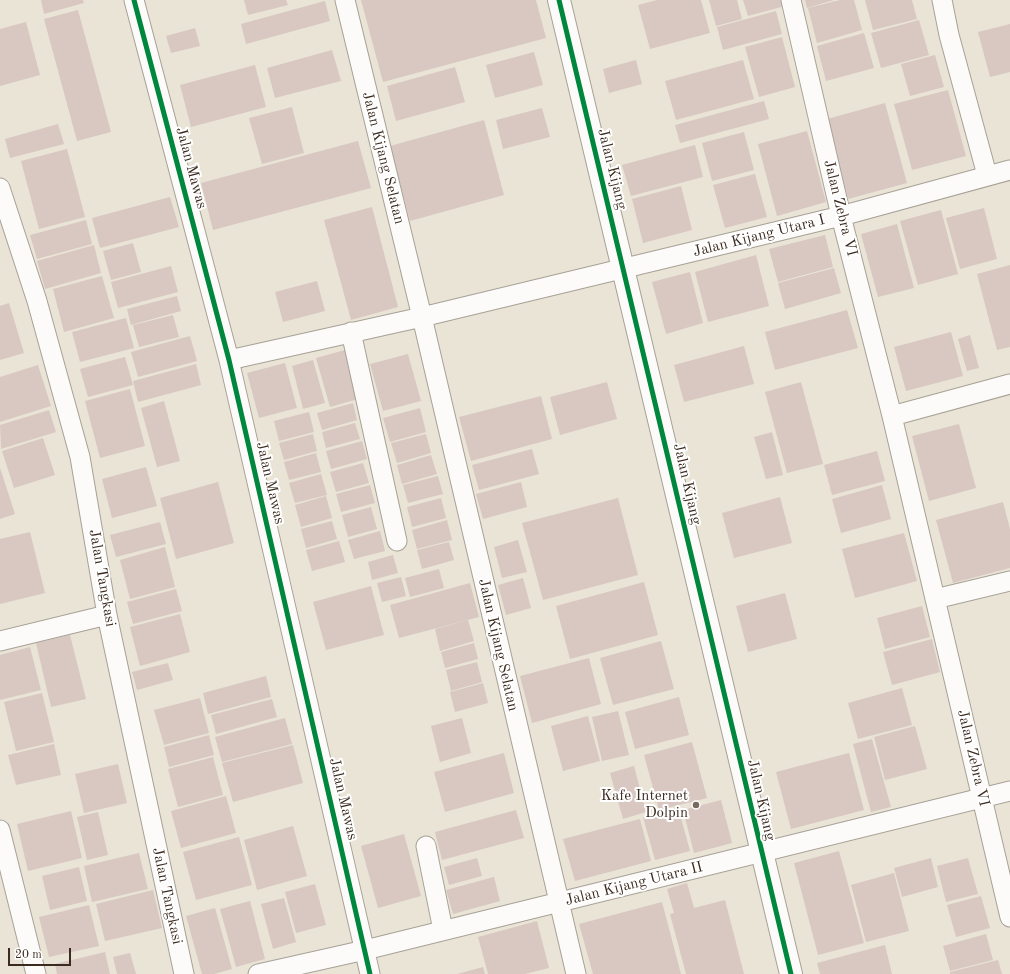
<!DOCTYPE html>
<style>
body{margin:0}
#map{position:relative;width:1010px;height:974px;overflow:hidden;background:#e9e4d5;font-family:"Old Standard TT",serif}
canvas{display:block}
.scale{position:absolute;left:8px;top:948px;width:63px;height:18px;box-sizing:border-box;border:2px solid #3b2a1e;border-top:0;padding-left:5px;font-size:12px;line-height:14px;white-space:nowrap;color:#3b2a1e;-webkit-text-stroke:3px #fff;paint-order:stroke}
</style>
<div id="map">
<canvas width="1010" height="974"></canvas>
<div class="scale">20 m</div>
</div>
<script>
const ctx = document.querySelector('canvas').getContext('2d');
ctx.lineJoin = 'round';
function paint(path, color) { ctx.fillStyle = color; ctx.fill(path, 'evenodd'); }
function stroke(path, color, width, dash) { ctx.strokeStyle = color; ctx.lineWidth = width; ctx.lineCap = dash ? 'butt' : 'round'; ctx.setLineDash(dash || []); ctx.stroke(path); }
function label(font, color, halo, rows, align = 'center') {
  ctx.font = font + ' "Old Standard TT",serif'; ctx.lineWidth = 4; ctx.setLineDash([]); ctx.textBaseline = 'middle'; ctx.strokeStyle = halo; ctx.fillStyle = color; for (const [text, x, y, turn = 0] of rows) {
    ctx.save(); ctx.translate(x, y); ctx.rotate((+turn || 0) * Math.PI / 180); ctx.textAlign = isNaN(turn) ? turn : align; if (halo) ctx.strokeText(text, 0, 0); ctx.fillText(text, 0, 0); ctx.restore();
  }
}
paint(new Path2D(`
 M 41,0 L 83,0 L 84,3 L 44,14 Z
 M 244,0 L 286,0 L 288,5 L 248,15 Z
 M 361,0 L 536,0 L 546,38 L 383,82 Z
 M 657,0 L 701,0 L 710,33 L 650,49 L 638,5 Z
 M 709,0 L 737,0 L 742,19 L 716,26 Z
 M 743,0 L 783,0 L 785,6 L 748,16 Z
 M 805,0 L 834,0 L 807,8 Z
 M 840,0 L 854,0 L 862,30 L 817,43 L 808,8 Z
 M 865,0 L 912,0 L 917,19 L 873,30 Z
 M 325,1 L 330,21 L 246,44 L 241,24 Z
 M 78,10 L 111,132 L 77,141 L 44,19 Z
 M 776,11 L 782,34 L 723,50 L 717,27 Z
 M 919,20 L 929,55 L 881,68 L 871,33 Z
 M 26,22 L 40,75 L 0,86 L 0,29 Z
 M 1010,24 L 1010,72 L 990,77 L 978,32 Z
 M 195,28 L 200,46 L 171,53 L 166,36 Z
 M 864,33 L 874,68 L 826,81 L 817,46 Z
 M 782,37 L 795,87 L 759,97 L 745,47 Z
 M 332,50 L 341,81 L 275,98 L 267,68 Z
 M 534,52 L 543,85 L 495,98 L 486,65 Z
 M 935,55 L 944,87 L 910,96 L 901,64 Z
 M 636,60 L 642,84 L 609,93 L 603,69 Z
 M 743,60 L 754,99 L 676,120 L 665,81 Z
 M 255,65 L 266,107 L 191,127 L 180,85 Z
 M 455,67 L 465,102 L 396,121 L 387,86 Z
 M 948,90 L 966,156 L 912,170 L 894,104 Z
 M 764,101 L 769,119 L 680,143 L 675,125 Z
 M 885,103 L 907,183 L 848,199 L 827,119 Z
 M 292,107 L 304,153 L 262,164 L 249,118 Z
 M 542,108 L 550,137 L 503,149 L 496,120 Z
 M 484,120 L 504,195 L 410,221 L 390,146 Z
 M 58,124 L 64,144 L 10,158 L 5,139 Z
 M 807,131 L 826,202 L 777,216 L 758,144 Z
 M 744,132 L 754,170 L 712,181 L 702,143 Z
 M 358,141 L 371,188 L 213,230 L 201,183 Z
 M 695,145 L 703,177 L 631,196 L 622,165 Z
 M 67,149 L 85,217 L 39,229 L 21,161 Z
 M 755,174 L 767,217 L 725,228 L 713,185 Z
 M 681,186 L 692,230 L 643,243 L 632,199 Z
 M 170,197 L 179,227 L 100,248 L 92,218 Z
 M 372,207 L 398,307 L 351,320 L 324,220 Z
 M 984,208 L 997,259 L 960,269 L 946,218 Z
 M 941,210 L 958,274 L 918,285 L 900,221 Z
 M 86,220 L 92,244 L 37,259 L 30,235 Z
 M 897,224 L 914,288 L 878,297 L 861,234 Z
 M 825,235 L 833,267 L 778,282 L 769,249 Z
 M 133,243 L 141,272 L 111,280 L 103,251 Z
 M 94,245 L 101,273 L 45,289 L 37,261 Z
 M 756,255 L 769,306 L 708,322 L 695,272 Z
 M 1010,265 L 1010,347 L 997,350 L 977,274 Z
 M 171,266 L 178,292 L 118,308 L 111,282 Z
 M 834,268 L 841,293 L 785,309 L 778,283 Z
 M 690,272 L 703,323 L 666,334 L 652,282 Z
 M 102,276 L 114,318 L 64,332 L 53,289 Z
 M 317,281 L 325,311 L 283,322 L 275,292 Z
 M 177,296 L 181,311 L 131,325 L 127,309 Z
 M 9,303 L 24,353 L 0,360 L 0,306 Z
 M 847,310 L 858,348 L 775,370 L 765,332 Z
 M 173,315 L 179,337 L 139,347 L 133,325 Z
 M 126,318 L 134,348 L 80,362 L 72,332 Z
 M 951,332 L 963,376 L 906,391 L 894,347 Z
 M 970,335 L 979,368 L 967,371 L 958,339 Z
 M 190,336 L 197,361 L 138,377 L 131,352 Z
 M 744,346 L 754,384 L 684,402 L 674,365 Z
 M 345,350 L 358,399 L 330,407 L 316,358 Z
 M 408,354 L 421,401 L 383,411 L 370,364 Z
 M 125,357 L 133,385 L 88,397 L 80,369 Z
 M 313,360 L 325,403 L 303,409 L 292,366 Z
 M 285,363 L 297,408 L 259,418 L 247,373 Z
 M 196,364 L 201,385 L 138,402 L 133,381 Z
 M 38,365 L 51,406 L 0,422 L 0,377 Z
 M 607,382 L 617,419 L 560,435 L 550,397 Z
 M 801,382 L 823,464 L 787,473 L 765,392 Z
 M 130,389 L 145,446 L 100,458 L 85,401 Z
 M 541,396 L 552,439 L 471,461 L 459,417 Z
 M 164,401 L 180,461 L 157,467 L 141,408 Z
 M 353,403 L 357,420 L 322,430 L 317,413 Z
 M 420,408 L 426,432 L 390,442 L 383,418 Z
 M 49,410 L 56,432 L 1,449 L 0,425 Z
 M 309,412 L 314,432 L 279,441 L 274,421 Z
 M 355,423 L 360,439 L 326,448 L 322,432 Z
 M 959,424 L 976,488 L 929,501 L 912,436 Z
 M 772,432 L 783,475 L 766,479 L 754,437 Z
 M 313,434 L 317,451 L 284,460 L 279,443 Z
 M 426,434 L 431,453 L 397,463 L 391,443 Z
 M 43,438 L 55,475 L 14,488 L 2,451 Z
 M 362,441 L 367,459 L 331,469 L 326,451 Z
 M 532,449 L 539,474 L 479,490 L 472,465 Z
 M 877,451 L 885,481 L 832,495 L 824,465 Z
 M 316,453 L 321,472 L 289,480 L 284,462 Z
 M 431,455 L 437,474 L 402,484 L 397,465 Z
 M 363,463 L 369,483 L 336,492 L 330,472 Z
 M 146,467 L 157,506 L 112,518 L 102,479 Z
 M 0,468 L 15,514 L 0,519 Z
 M 321,474 L 327,495 L 295,503 L 289,483 Z
 M 438,476 L 443,494 L 408,503 L 403,485 Z
 M 218,482 L 234,543 L 176,559 L 160,498 Z
 M 521,482 L 527,507 L 483,519 L 476,494 Z
 M 370,485 L 375,503 L 341,512 L 336,494 Z
 M 882,485 L 891,519 L 841,533 L 832,499 Z
 M 326,496 L 332,518 L 301,527 L 295,505 Z
 M 780,497 L 792,543 L 734,558 L 722,513 Z
 M 441,498 L 446,518 L 412,527 L 407,507 Z
 M 618,498 L 638,575 L 543,600 L 522,523 Z
 M 1003,502 L 1010,529 L 1010,568 L 953,583 L 936,520 Z
 M 371,507 L 377,529 L 348,537 L 342,515 Z
 M 447,520 L 452,540 L 417,549 L 412,530 Z
 M 332,521 L 337,539 L 306,548 L 301,529 Z
 M 160,522 L 166,544 L 116,557 L 110,535 Z
 M 380,531 L 385,551 L 354,559 L 348,540 Z
 M 30,532 L 45,593 L 0,604 L 0,539 Z
 M 904,533 L 917,581 L 855,598 L 842,549 Z
 M 518,540 L 527,572 L 502,578 L 494,547 Z
 M 339,541 L 345,562 L 312,571 L 306,550 Z
 M 449,542 L 454,560 L 422,569 L 417,550 Z
 M 165,547 L 175,587 L 130,599 L 120,560 Z
 M 393,555 L 398,573 L 372,580 L 368,562 Z
 M 439,569 L 444,588 L 410,597 L 405,578 Z
 M 401,577 L 406,596 L 382,602 L 377,583 Z
 M 523,578 L 531,608 L 506,615 L 498,585 Z
 M 644,582 L 658,635 L 570,659 L 556,606 Z
 M 470,583 L 479,617 L 399,638 L 390,605 Z
 M 371,586 L 384,635 L 326,650 L 313,602 Z
 M 176,589 L 182,611 L 133,624 L 127,602 Z
 M 785,593 L 797,639 L 748,652 L 736,606 Z
 M 922,606 L 930,637 L 885,649 L 877,618 Z
 M 180,614 L 190,652 L 140,666 L 130,627 Z
 M 468,620 L 474,641 L 440,651 L 435,629 Z
 M 70,635 L 86,699 L 51,707 L 36,643 Z
 M 932,639 L 940,672 L 892,685 L 883,652 Z
 M 661,641 L 674,689 L 613,705 L 600,658 Z
 M 474,643 L 478,659 L 445,668 L 441,652 Z
 M 30,647 L 41,690 L 0,700 L 0,655 Z
 M 589,658 L 601,704 L 532,723 L 520,676 Z
 M 477,662 L 482,682 L 451,691 L 446,670 Z
 M 168,663 L 173,680 L 137,690 L 132,672 Z
 M 266,676 L 271,697 L 208,714 L 203,693 Z
 M 483,683 L 488,703 L 455,712 L 450,692 Z
 M 902,688 L 912,725 L 858,739 L 848,703 Z
 M 42,693 L 54,742 L 16,751 L 4,702 Z
 M 679,697 L 689,735 L 635,749 L 625,712 Z
 M 200,698 L 209,733 L 164,745 L 154,710 Z
 M 272,699 L 277,717 L 216,734 L 211,715 Z
 M 618,711 L 629,755 L 602,761 L 592,717 Z
 M 588,716 L 600,761 L 563,771 L 551,726 Z
 M 285,718 L 292,744 L 222,762 L 215,737 Z
 M 462,718 L 471,753 L 440,762 L 431,726 Z
 M 915,726 L 927,769 L 885,780 L 874,737 Z
 M 209,735 L 214,755 L 169,767 L 164,747 Z
 M 872,739 L 891,807 L 871,812 L 853,744 Z
 M 692,742 L 707,798 L 659,810 L 644,755 Z
 M 54,744 L 61,775 L 16,785 L 8,755 Z
 M 293,745 L 303,783 L 233,802 L 222,763 Z
 M 504,753 L 514,793 L 445,812 L 434,772 Z
 M 849,753 L 864,810 L 791,829 L 776,772 Z
 M 213,757 L 223,795 L 178,807 L 168,769 Z
 M 118,764 L 127,803 L 84,813 L 75,774 Z
 M 634,766 L 646,812 L 623,819 L 610,773 Z
 M 226,796 L 236,833 L 181,848 L 171,811 Z
 M 721,800 L 732,843 L 694,853 L 683,810 Z
 M 678,807 L 690,851 L 655,860 L 643,817 Z
 M 516,810 L 524,838 L 442,860 L 435,832 Z
 M 71,811 L 82,858 L 28,871 L 17,824 Z
 M 98,812 L 108,855 L 87,860 L 77,817 Z
 M 640,819 L 651,861 L 575,881 L 563,839 Z
 M 293,826 L 307,876 L 257,890 L 244,840 Z
 M 404,834 L 421,896 L 378,908 L 361,846 Z
 M 239,837 L 252,885 L 196,900 L 183,852 Z
 M 839,851 L 864,943 L 818,955 L 794,863 Z
 M 139,853 L 148,889 L 92,902 L 84,866 Z
 M 477,858 L 482,876 L 449,885 L 444,867 Z
 M 931,858 L 938,887 L 902,897 L 894,868 Z
 M 968,858 L 978,894 L 946,902 L 937,866 Z
 M 79,867 L 87,901 L 50,910 L 42,876 Z
 M 894,873 L 909,931 L 866,942 L 851,885 Z
 M 494,877 L 500,901 L 453,914 L 446,890 Z
 M 687,883 L 694,908 L 725,900 L 744,974 L 686,974 L 670,914 L 674,913 L 667,889 Z
 M 315,884 L 326,925 L 296,933 L 285,892 Z
 M 153,890 L 162,928 L 105,941 L 96,904 Z
 M 981,896 L 990,928 L 956,937 L 947,905 Z
 M 284,898 L 296,942 L 273,949 L 261,904 Z
 M 250,901 L 265,959 L 236,967 L 220,909 Z
 M 662,902 L 681,974 L 593,974 L 579,924 Z
 M 89,905 L 99,946 L 49,957 L 39,917 Z
 M 215,908 L 232,969 L 214,974 L 202,974 L 186,916 Z
 M 537,921 L 549,968 L 525,974 L 488,974 L 478,937 Z
 M 986,934 L 993,960 L 950,971 L 943,946 Z
 M 885,945 L 892,974 L 820,974 L 817,963 Z
 M 105,952 L 110,974 L 57,974 L 55,964 Z
 M 130,953 L 136,974 L 117,974 L 113,957 Z
 M 998,960 L 1002,974 L 950,974 L 950,972 Z
 M 483,967 L 485,974 L 457,974 Z`), '#d9c8c2');
const minor = new Path2D(`
 M 134,0 L 229,360 L 370,974
 M 345,0 L 422,317 L 576,974
 M 791,0 L 841,216 L 892,416 L 1010,917
 M 942,0 L 949,35 L 987,175
 M 0,188 L 37,301 L 80,457 L 107,615 L 184,974
 M 351,332 L 397,541
 M 229,360 L 422,317 L 841,216 L 1010,170
 M 892,416 L 1010,384
 M 935,599 L 1010,581
 M 0,641 L 107,615
 M 0,830 L 36,974
 M 426,846 L 443,930
 M 258,974 L 365,950 L 1010,791`);
const tertiary = new Path2D(`
 M 559,0 L 791,974`);
stroke(minor, '#a7a197', 21);
stroke(tertiary, '#a7a197', 24);
stroke(minor, '#fcfbf9', 19);
stroke(tertiary, '#fcfbf9', 22);
stroke(new Path2D(`
 M 134,0 L 229,360 L 370,974
 M 559,0 L 791,974`), '#00873e', 5);
for (const [x, y, r, color] of [
 [696,805,4,"#786b5e"]
]) { const dot = new Path2D(); dot.arc(x, y, r, 0, 2 * Math.PI); ctx.fillStyle = color; ctx.fill(dot); stroke(dot, '#fff', 1.5); }
label('15px', '#3b2a1e', '#fff', [
 ["Jalan Kijang Selatan",383,158,76],
 ["Jalan Mawas",191,168,75],
 ["Jalan Kijang",612,169,76],
 ["Jalan Zebra VI",840,208,76],
 ["Jalan Kijang Utara I",759,236,-14],
 ["Jalan Mawas",270,483,77],
 ["Jalan Kijang",687,484,77],
 ["Jalan Tangkasi",102,578,80],
 ["Jalan Kijang Selatan",498,645,77],
 ["Jalan Zebra VI",973,758,77],
 ["Jalan Mawas",343,799,77],
 ["Jalan Kijang",761,800,77],
 ["Jalan Kijang Utara II",634,884,-14],
 ["Jalan Tangkasi",167,896,78]
]);
label('15px', '#3b2a1e', '#fff', [
 ["Kafe Internet",688,796],
 ["Dolpin",688,813]
], 'right');
</script>
